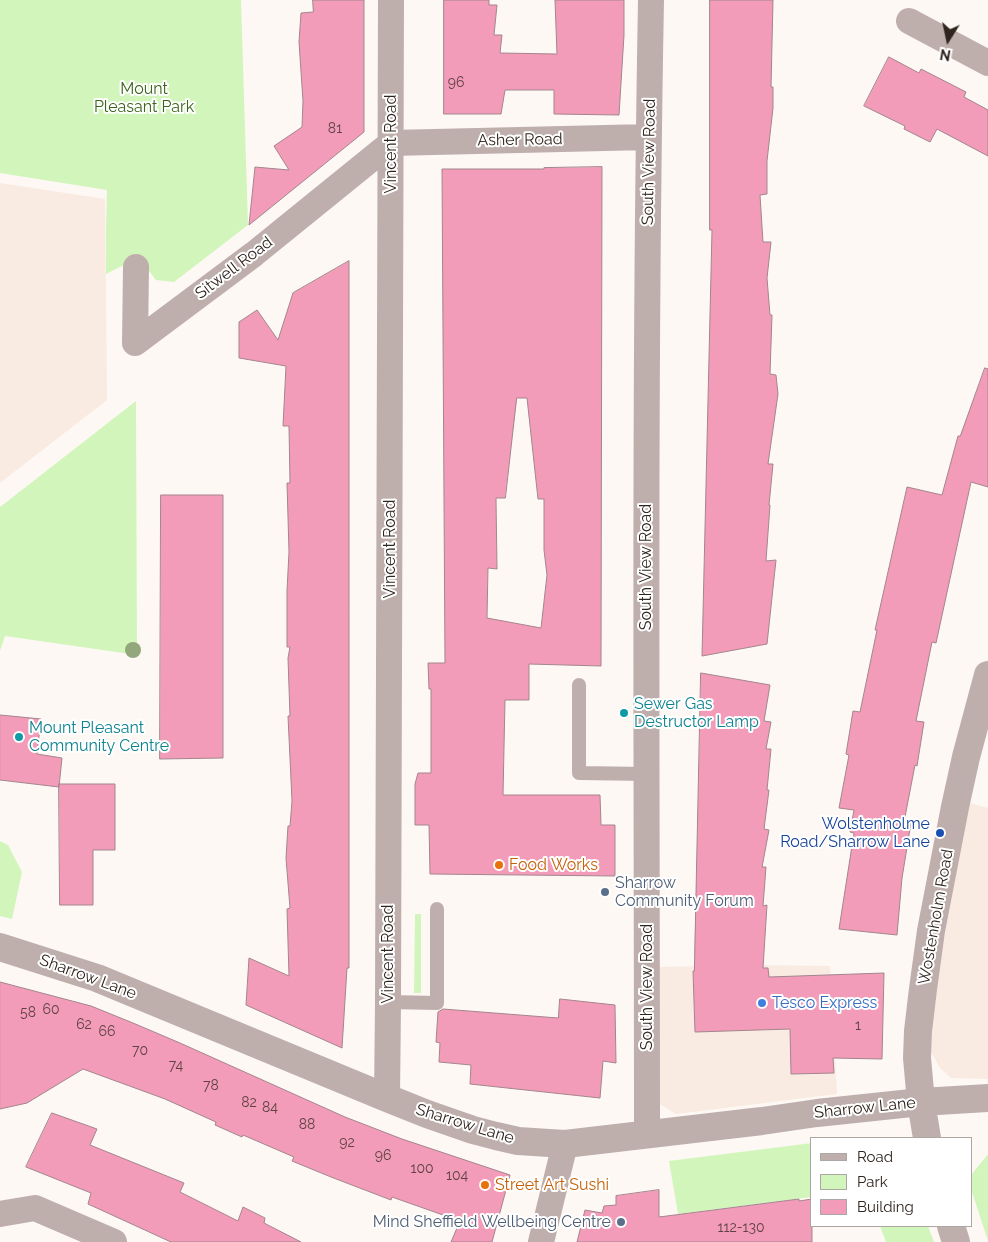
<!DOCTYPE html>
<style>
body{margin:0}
#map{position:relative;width:988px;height:1242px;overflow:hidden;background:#fef8f4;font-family:Raleway,sans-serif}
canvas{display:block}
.legend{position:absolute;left:810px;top:1137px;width:162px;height:90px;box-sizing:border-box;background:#fff;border:1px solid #aca7a5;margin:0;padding:6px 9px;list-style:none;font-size:15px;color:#2f241e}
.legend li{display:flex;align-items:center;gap:10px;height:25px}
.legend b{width:25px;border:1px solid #aca7a5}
.north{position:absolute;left:923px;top:15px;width:50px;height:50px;-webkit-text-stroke:4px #fff;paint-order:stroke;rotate:190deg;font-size:14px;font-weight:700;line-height:20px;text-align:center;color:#2f241e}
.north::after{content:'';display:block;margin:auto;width:18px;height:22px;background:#2f241e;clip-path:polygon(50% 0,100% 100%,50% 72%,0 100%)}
</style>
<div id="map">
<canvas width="988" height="1242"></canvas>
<ul class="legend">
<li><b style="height:6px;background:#beafad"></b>Road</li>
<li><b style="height:14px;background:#d2f5bc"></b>Park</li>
<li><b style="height:14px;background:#f29cb9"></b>Building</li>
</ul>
<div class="north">N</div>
</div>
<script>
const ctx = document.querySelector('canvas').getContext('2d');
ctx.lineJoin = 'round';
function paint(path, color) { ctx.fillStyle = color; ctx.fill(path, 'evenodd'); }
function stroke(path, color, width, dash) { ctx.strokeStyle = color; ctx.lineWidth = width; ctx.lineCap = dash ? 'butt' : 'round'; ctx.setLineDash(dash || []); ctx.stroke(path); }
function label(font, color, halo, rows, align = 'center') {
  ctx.font = font + ' Raleway,sans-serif'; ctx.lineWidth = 4; ctx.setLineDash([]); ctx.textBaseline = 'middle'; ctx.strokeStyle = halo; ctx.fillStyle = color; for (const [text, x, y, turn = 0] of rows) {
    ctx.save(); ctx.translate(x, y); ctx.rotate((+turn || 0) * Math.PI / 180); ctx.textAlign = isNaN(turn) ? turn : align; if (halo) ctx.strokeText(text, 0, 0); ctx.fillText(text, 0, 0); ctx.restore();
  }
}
paint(new Path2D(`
 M 0,183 L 105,199 L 107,400 L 0,483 Z
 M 969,803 L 988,808 L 988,1079 L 951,1078 L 940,1068 L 931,1052 L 933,1001 Z
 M 757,965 L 830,966 L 837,1094 L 676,1114 L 653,1100 L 657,967 Z`), '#f9eae2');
paint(new Path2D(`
 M 0,0 L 241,0 L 248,225 L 174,282 L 156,280 L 146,267 L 122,266 L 106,274 L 106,226 L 107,190 L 0,173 Z
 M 136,401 L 137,655 L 5,636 L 0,651 L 0,507 Z
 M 0,841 L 8,845 L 22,872 L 12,919 L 0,916 Z
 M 415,914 L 421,914 L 421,993 L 414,993 Z
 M 812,1143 L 812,1197 L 678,1214 L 669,1161 Z
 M 988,1154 L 988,1241 L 972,1192 L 972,1174 Z
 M 880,1226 L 928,1226 L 934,1242 L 886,1242 Z`), '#d2f5bc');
const building = new Path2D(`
 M 313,0 L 364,0 L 364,132 L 249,225 L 255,167 L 289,170 L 274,146 L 302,127 L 303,101 L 299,42 L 301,13 L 313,12 Z
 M 444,0 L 489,0 L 489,5 L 497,5 L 494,35 L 502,35 L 500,53 L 557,54 L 555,0 L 624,0 L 624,35 L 619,115 L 554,114 L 554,90 L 505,90 L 501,114 L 444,114 Z
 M 710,0 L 773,0 L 771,87 L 773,87 L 773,108 L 767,161 L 767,194 L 760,195 L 763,242 L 771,242 L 767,278 L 770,315 L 772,315 L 770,374 L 776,375 L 778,394 L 768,464 L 773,464 L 769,505 L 770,505 L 766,561 L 776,560 L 767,644 L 702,656 L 712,230 L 710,230 Z
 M 889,57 L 919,73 L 921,69 L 966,92 L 964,97 L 988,110 L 988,156 L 937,129 L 930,142 L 904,129 L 905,126 L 864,106 Z
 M 602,167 L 601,666 L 529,664 L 529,700 L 505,700 L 503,795 L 600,795 L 601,825 L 615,825 L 615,876 L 430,874 L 429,825 L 415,825 L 415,784 L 418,773 L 431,773 L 431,689 L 429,689 L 428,663 L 445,663 L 442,169 L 544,169 L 544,168 ZM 517,398 L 527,398 L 538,499 L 544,499 L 544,550 L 547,575 L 541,628 L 487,618 L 488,568 L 497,569 L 496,498 L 505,498 Z
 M 349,261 L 349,968 L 347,968 L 342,1048 L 246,1005 L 249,958 L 289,976 L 287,909 L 290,908 L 286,858 L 288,826 L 290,826 L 292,801 L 288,716 L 290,716 L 288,658 L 290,647 L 287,647 L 287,591 L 289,552 L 287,483 L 290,483 L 289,426 L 283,426 L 286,366 L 239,358 L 239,322 L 257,310 L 278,340 L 293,293 Z
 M 985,368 L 988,369 L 988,487 L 971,482 L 936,643 L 932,642 L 916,721 L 924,722 L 917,766 L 915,765 L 904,822 L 911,823 L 902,878 L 897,935 L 839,929 L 854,833 L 850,832 L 854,810 L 839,808 L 849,755 L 846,754 L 853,711 L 860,712 L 877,630 L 875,630 L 907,487 L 942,495 L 958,436 L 960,436 Z
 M 161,495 L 223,495 L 223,758 L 160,759 Z
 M 701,673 L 770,685 L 764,721 L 771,722 L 766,749 L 771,749 L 767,790 L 769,790 L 764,829 L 769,830 L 762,867 L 766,867 L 763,906 L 767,905 L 763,968 L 768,968 L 769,977 L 884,973 L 882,1059 L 833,1058 L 834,1073 L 791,1074 L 790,1029 L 695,1032 L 693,971 L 694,971 Z
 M 0,715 L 41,719 L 37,754 L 62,758 L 59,787 L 0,780 Z
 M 59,784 L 115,784 L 115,850 L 93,850 L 93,905 L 60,905 Z
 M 0,982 L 91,1006 L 133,1023 L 180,1043 L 345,1117 L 402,1139 L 510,1175 L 492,1242 L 451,1242 L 460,1221 L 392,1197 L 391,1200 L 331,1177 L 292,1161 L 294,1157 L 243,1135 L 242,1137 L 215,1125 L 216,1122 L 165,1099 L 83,1069 L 27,1103 L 0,1109 Z
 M 560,999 L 615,1005 L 616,1063 L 603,1061 L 600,1098 L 470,1084 L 471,1065 L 439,1062 L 440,1043 L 436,1042 L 438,1012 L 443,1009 L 558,1018 Z
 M 52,1113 L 97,1129 L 90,1145 L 184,1183 L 180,1192 L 238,1221 L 243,1207 L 265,1218 L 264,1223 L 301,1242 L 171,1242 L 88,1204 L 91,1193 L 26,1167 Z
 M 659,1190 L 659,1217 L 799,1199 L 799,1201 L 812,1199 L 812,1242 L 577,1242 L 585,1210 L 602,1213 L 604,1206 L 616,1205 L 616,1196 Z`);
paint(building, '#f29cb9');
stroke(building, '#a3858e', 1);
stroke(new Path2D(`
 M 579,685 L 579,773 L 647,774
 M 388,1002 L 437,1003 L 437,909`), '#beafad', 14);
stroke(new Path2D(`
 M 909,21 L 988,63
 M 136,267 L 135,343 L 254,254 L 391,143 L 648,137
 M 387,1098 L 388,1002 L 391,0
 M 647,1135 C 647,757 644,378 651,0
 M 0,1214 L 35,1208 L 114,1242
 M 541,1242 L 565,1144`), '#beafad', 26);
stroke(new Path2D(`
 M 0,947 L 97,978 L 387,1098 L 427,1114 L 473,1130 L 496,1136 L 518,1141 L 565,1144 L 762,1121 L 817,1113 L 921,1102 L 988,1098
 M 927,1138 L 921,1102 L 917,1058 L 918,1031 L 923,989 L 931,931 L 955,807 L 966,757 L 988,675
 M 951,1226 L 956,1242`), '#beafad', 28);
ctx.fillStyle = '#93a77d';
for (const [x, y] of [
 [133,650]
]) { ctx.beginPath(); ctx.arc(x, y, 8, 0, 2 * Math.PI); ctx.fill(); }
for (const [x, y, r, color] of [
 [624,713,5,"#0f9aa8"],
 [19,737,5,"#0f9aa8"],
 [940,833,5,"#1a4fb4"],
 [499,865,5,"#e8710a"],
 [605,892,5,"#5c6f8a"],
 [762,1003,5,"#3f7fe0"],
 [485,1185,5,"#e8710a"],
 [621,1222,5,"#5c6f8a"]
]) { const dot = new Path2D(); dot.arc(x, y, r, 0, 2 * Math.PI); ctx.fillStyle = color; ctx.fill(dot); stroke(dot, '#fff', 2); }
label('14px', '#604245', null, [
 ["96",456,83],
 ["81",335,129],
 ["60",51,1010],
 ["58",28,1013],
 ["62",84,1025],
 ["1",858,1026],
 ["66",107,1032],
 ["70",140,1051],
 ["74",176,1066],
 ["78",211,1086],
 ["82",249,1103],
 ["84",270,1108],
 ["88",307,1125],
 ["92",347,1143],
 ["96",383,1156],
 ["100",422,1169],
 ["104",457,1176],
 ["112-130",741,1228]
]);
label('16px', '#3c641c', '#fff', [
 ["Mount",144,89],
 ["Pleasant Park",144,107]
]);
label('16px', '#2f241e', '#fff', [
 ["Asher Road",520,140,-1],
 ["Vincent Road",391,144,-90],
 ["South View Road",649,162,-89],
 ["Sitwell Road",234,268,-37],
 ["Vincent Road",390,549,-90],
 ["South View Road",646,567,-90],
 ["Wostenholm Road",936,917,-80],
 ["Vincent Road",388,954,-90],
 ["Sharrow Lane",88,977,20],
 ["South View Road",647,987,-90],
 ["Sharrow Lane",865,1108,-6],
 ["Sharrow Lane",465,1124,17]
]);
label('16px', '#0d838f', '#fff', [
 ["Sewer Gas",634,704],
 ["Destructor Lamp",634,722],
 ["Mount Pleasant",29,728],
 ["Community Centre",29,746]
], 'left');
label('16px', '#164399', '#fff', [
 ["Wolstenholme",930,824],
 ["Road/Sharrow Lane",930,842]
], 'right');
label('16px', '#c56008', '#fff', [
 ["Food Works",509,865],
 ["Street Art Sushi",495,1185]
], 'left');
label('16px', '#4e5e75', '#fff', [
 ["Sharrow",615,883],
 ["Community Forum",615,901],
 ["Mind Sheffield Wellbeing Centre",611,1222,"right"]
], 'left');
label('16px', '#366cbe', '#fff', [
 ["Tesco Express",772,1003]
], 'left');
</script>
